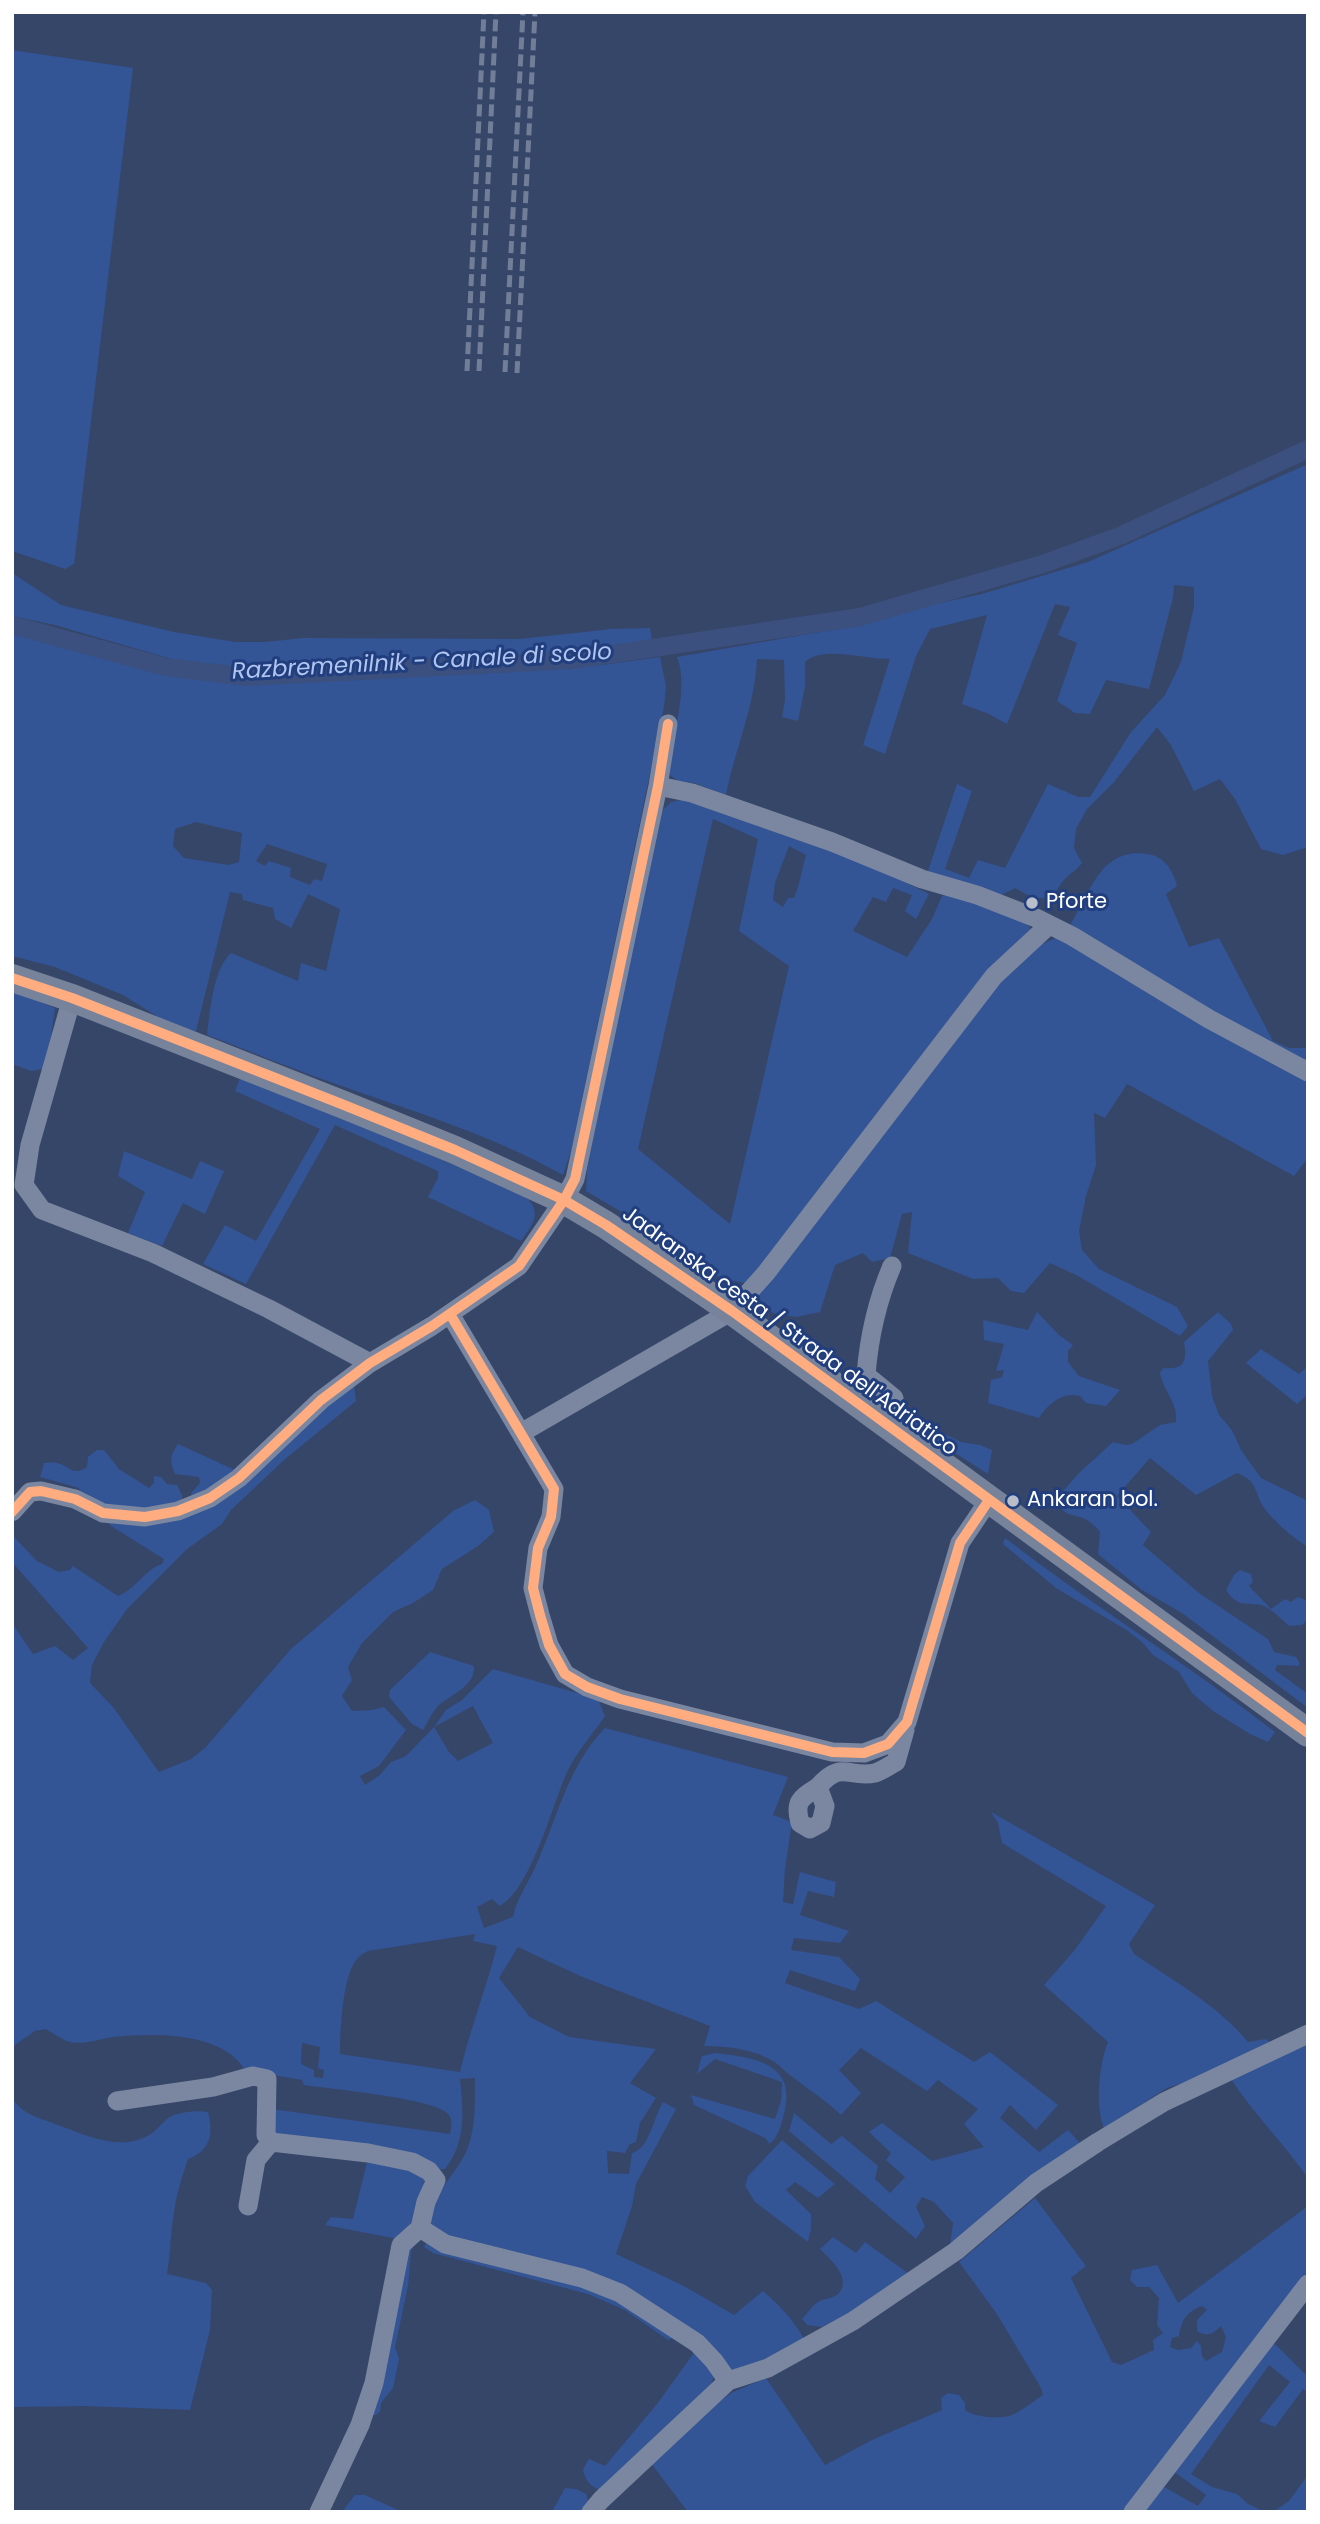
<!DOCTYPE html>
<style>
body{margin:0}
#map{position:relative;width:1320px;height:2524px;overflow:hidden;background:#364669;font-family:Poppins,sans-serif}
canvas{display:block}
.frame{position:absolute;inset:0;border:14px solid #fff;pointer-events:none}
</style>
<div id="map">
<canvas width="1320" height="2524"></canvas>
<div class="frame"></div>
</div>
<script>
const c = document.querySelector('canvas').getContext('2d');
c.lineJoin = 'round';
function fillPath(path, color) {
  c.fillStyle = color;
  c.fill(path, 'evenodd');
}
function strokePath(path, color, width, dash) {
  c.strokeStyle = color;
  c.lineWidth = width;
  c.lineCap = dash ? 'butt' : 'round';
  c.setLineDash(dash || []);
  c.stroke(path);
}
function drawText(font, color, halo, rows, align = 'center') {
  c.font = font + ' Poppins,sans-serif';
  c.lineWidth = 6;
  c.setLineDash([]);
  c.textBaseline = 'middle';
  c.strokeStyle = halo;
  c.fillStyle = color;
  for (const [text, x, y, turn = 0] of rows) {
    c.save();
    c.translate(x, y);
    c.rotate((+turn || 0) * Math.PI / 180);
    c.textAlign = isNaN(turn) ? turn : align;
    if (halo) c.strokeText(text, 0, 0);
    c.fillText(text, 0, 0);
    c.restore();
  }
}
const green = new Path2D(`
 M12 50 133 68 74 564 65 569 12 551Z
 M1308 464V847L1283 855 1261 849 1235 799 1220 779 1194 791 1171 745 1157 727 1114 782 1087 809 1076 829 1074 848 1082 863C1075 872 1070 873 1064 880 1058 887 1057 892 1048 899L1031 897 1015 888 999 896 928 871 957 784 972 791 945 869 969 878 978 860 1005 868 1048 784 1078 797H1090L1131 732 1165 695 1181 662 1194 607V587L1174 585 1173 598 1149 689 1106 680 1090 714 1075 713 1057 701 1077 643 1058 635 1070 607 1055 604 1007 724 989 714 962 704 987 615 930 629 916 656 885 754 863 745 890 659C866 660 824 645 805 662V687L798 721 782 717 785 700 784 660 757 659C755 706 735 749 726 795L694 783 678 781 670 775 667 768C673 738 689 686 677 657L837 629 884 615 982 594 1088 562Z
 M12 573 61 605 174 632 235 642H265L303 638 520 639 611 629 650 628 652 641 570 653 251 668 182 662 55 625 12 616Z
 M12 630 165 674 239 683 491 673 602 665 660 657 666 686 664 707 572 1147 563 1175C492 1135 412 1111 336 1084 292 1069 250 1051 207 1035 210 1011 213 969 231 953L298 981 301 963 326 971 340 909 308 894 291 928 275 919 273 908 243 900 242 894 230 892 196 1031H190L166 1022 123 995 55 967 12 956ZM196 822 242 833 239 862 229 865 184 858 173 846 175 829ZM267 844 327 864 322 881 314 879 310 885 290 877 291 868 269 861 265 866 256 861Z
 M690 798 863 861 929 894 916 919 905 911 912 895 893 888 886 902 873 897 853 931 907 957 932 919 942 896 951 893 1019 918 1030 927 1031 935 1039 945C1051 940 1062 937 1070 925 1090 894 1100 847 1147 854 1164 856 1173 870 1177 886L1166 894 1189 947 1219 938 1273 1041 1289 1048H1308V1158L1294 1176 1127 1084 1105 1118 1094 1113 1096 1165 1086 1196 1079 1231 1082 1250 1099 1269 1177 1307 1188 1326 1180 1336 1078 1276 1050 1263 1024 1293 1011 1291 998 1278 973 1279 908 1253 912 1212 902 1214 890 1258 872 1262 863 1253 835 1265 820 1312 796 1317 773 1313 745 1283 723 1279 698 1265 632 1218 586 1191 587 1171 609 1056 663 810 671 802ZM713 819 758 839 739 931 789 966 730 1224 638 1149ZM789 846 806 855C801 872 801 881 794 898H788L783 907 773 900 775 883Z
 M12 991 55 1008 51 1037 43 1069 31 1071 12 1064Z
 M240 1078 323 1109 524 1195C543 1212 534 1223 521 1241L428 1197 438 1178V1171L335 1125 246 1284 203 1264 225 1225 256 1241 320 1129 235 1091Z
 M124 1151 192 1179 200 1161 224 1171 205 1214 183 1203 162 1246 128 1233 145 1192 118 1176Z
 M1037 1312 1059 1335 1073 1345 1068 1351V1362L1079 1376 1120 1390 1106 1406 1086 1403 1080 1396C1063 1391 1047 1405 1039 1418L988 1403 991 1380 1002 1377 1004 1370 996 1371 1004 1344 984 1340 983 1320 1028 1330Z
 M1218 1312 1231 1324 1233 1330 1208 1361 1212 1396 1219 1415 1232 1430 1241 1450 1261 1478 1308 1501V1547C1294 1539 1267 1516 1260 1501 1254 1486 1254 1480 1237 1473L1196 1495 1150 1458 1117 1496 1151 1532 1143 1545 1199 1593 1268 1639 1274 1652 1296 1657 1299 1662V1666L1277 1665 1275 1670 1308 1694V1708L1182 1613 1142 1590 1098 1554 1100 1532C1097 1528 1092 1523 1087 1520 1072 1512 1064 1519 1056 1499L1080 1472 1113 1442 1126 1445 1132 1444 1160 1425 1176 1422C1178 1403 1164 1392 1160 1373L1163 1368C1185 1370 1187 1361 1184 1342Z
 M1261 1349 1299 1374 1308 1366V1394L1297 1404 1246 1363Z
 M353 1379 356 1401 283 1461 231 1510 222 1524 187 1549 127 1609 104 1642 92 1665 90 1683 113 1707 159 1772 191 1759 205 1748 291 1649 453 1511 475 1500 489 1510 494 1532 478 1546 442 1569 433 1590 413 1603 393 1612 362 1643 348 1667 352 1680 342 1696 352 1711 372 1710 384 1707 406 1730 379 1766 360 1776 365 1785 380 1775 391 1762 406 1756 434 1727 446 1710 462 1700 493 1669 598 1699 605 1716C593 1734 578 1750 568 1770 552 1805 532 1887 500 1906L492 1899 477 1907 484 1928 513 1917C517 1897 530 1881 537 1863 557 1818 569 1764 605 1728L788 1777 773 1815 792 1822 785 1869 783 1902 793 1904 800 1872 836 1882 834 1897 808 1891 800 1915 849 1931 840 1943 794 1938 791 1950 839 1957 860 1979 855 1991 790 1970 785 1983 859 2009 876 2001 974 2062 990 2052 1058 2105 1036 2130 1010 2105 1000 2118 1039 2152 1068 2130 1081 2144 950 2246 953 2223 934 2202 922 2197 916 2207 925 2226 916 2239 789 2131 794 2113 831 2144 842 2136 878 2166 875 2179 890 2193 905 2177 886 2160 891 2153 869 2132 882 2123 932 2161 984 2147 964 2124 978 2109 938 2080 927 2091 861 2048 839 2070 861 2093 841 2115C826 2100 810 2091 794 2078 786 2073 781 2066 773 2061 753 2049 727 2046 704 2046L710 2026 580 1976 518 1947 499 1978 530 2017 569 2037 656 2049 630 2083 656 2098 640 2123 636 2142 630 2144 625 2153 607 2151 608 2173 629 2174 632 2153C650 2148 653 2118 663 2102L676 2109 636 2184 632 2206 616 2254 682 2285 734 2315 763 2291C780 2306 793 2319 804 2339L794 2348 732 2372 634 2298 471 2246 431 2228C426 2198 456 2176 467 2150 476 2127 475 2102 475 2078L460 2079C463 2111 467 2141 445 2169L438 2170 272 2137V2109L450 2134C451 2127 453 2119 448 2114 434 2098 329 2089 304 2085L302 2080 245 2070C222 2031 152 2033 113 2037 100 2039 83 2045 70 2042 62 2040 53 2033 46 2029L35 2031 12 2047V1623L33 1654 55 1646 73 1660 88 1648 12 1562V1535L37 1561 59 1572 70 1570 73 1566 118 1596C136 1589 144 1570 162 1564L164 1559 111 1526 103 1517 180 1516ZM473 1706 493 1743 458 1761 449 1752 434 1727ZM475 1934 473 1941 497 1946C486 1989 470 2029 460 2072L340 2054C340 2033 342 1971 359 1957 361 1954 365 1953 368 1951ZM302 2043 320 2047 318 2068 324 2070 323 2078 314 2077V2070L301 2064Z
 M909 1416 961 1442 980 1445 992 1450 988 1474 905 1421Z
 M178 1444 235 1470 193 1501 191 1493 200 1483 199 1477 175 1474C169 1461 170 1456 178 1444Z
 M97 1450H104L119 1469 149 1488 154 1483V1476L161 1477 167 1484 177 1485 182 1495V1506L129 1513 85 1500 79 1488 40 1477 44 1463C48 1463 53 1462 57 1463 71 1466 72 1477 87 1467L88 1457Z
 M1005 1538C1093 1606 1188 1664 1275 1732L1268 1742 1250 1734 1213 1711 1192 1693 1179 1672 1153 1655 1143 1643 1128 1631 1056 1588 1003 1544Z
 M1240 1570 1251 1574 1253 1582 1249 1586 1271 1609 1285 1599 1291 1602 1298 1597 1308 1601 1306 1621 1302 1625 1289 1626C1282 1620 1270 1607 1261 1605 1244 1602 1238 1608 1226 1590L1234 1575Z
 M430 1652 474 1666C476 1686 450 1695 438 1706 432 1713 428 1721 423 1730L412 1724 389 1697 390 1690Z
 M991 1812 1155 1905 1129 1944 1134 1954C1171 1979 1220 2007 1248 2042L1266 2039 1271 2043 1185 2082 1167 2088 1104 2128C1095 2107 1099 2063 1108 2042L1044 1985 1074 1951 1106 1906 1002 1843 998 1823Z
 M1308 2044V2178C1284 2144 1254 2114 1231 2079Z
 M715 2053C750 2057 796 2062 785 2109 782 2122 780 2134 770 2144L765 2138 694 2105 691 2095 775 2119 781 2101 782 2082 715 2059 697 2074 702 2056Z
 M12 2098C23 2115 40 2118 58 2125 86 2135 121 2153 151 2134 156 2130 161 2124 167 2119 175 2112 197 2110 208 2112 214 2134 210 2151 188 2159 182 2177 176 2195 174 2213 170 2233 171 2253 167 2274L206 2283 212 2290 210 2330 190 2410 86 2406 12 2407Z
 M782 2140 835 2184 818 2198 795 2182 786 2190 811 2214V2229L808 2242 755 2202 745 2186 748 2176Z
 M368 2158 411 2167 424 2179C424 2203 415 2222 398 2239L325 2225 331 2217 353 2219Z
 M1035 2198 1086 2266 1071 2278 1112 2362 1121 2365 1154 2350 1153 2340 1163 2333 1157 2325 1159 2298 1149 2287H1137L1130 2280 1132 2270 1157 2265 1178 2303 1308 2206V2273L1128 2512H688L650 2462 693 2421 731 2393 766 2378 825 2465 874 2439 942 2410 941 2398 948 2393 959 2395 965 2403V2410C974 2417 997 2419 1009 2416 1020 2413 1033 2401 1043 2395L1041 2388 997 2314 959 2262ZM1202 2306 1207 2310 1197 2320V2331C1208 2337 1213 2334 1221 2326L1226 2337 1222 2352 1206 2361 1202 2356 1201 2346 1197 2341 1191 2348 1178 2350 1170 2347 1172 2338 1179 2336C1182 2320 1186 2312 1202 2306Z
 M833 2237 856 2253 865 2242 909 2274 846 2315 822 2327 807 2325 802 2319C807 2314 812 2305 818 2302 825 2298 833 2299 839 2293 852 2278 830 2259 820 2249Z
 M416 2242 411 2251 408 2286 395 2347 399 2359 393 2388 381 2403 380 2411 376 2415H369L403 2251Z
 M427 2242 591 2286 679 2336 668 2340 625 2310 588 2294 433 2253 424 2247Z
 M1275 2344 1308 2377V2393L1303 2389 1275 2427 1259 2421 1290 2382 1269 2365 1191 2474 1212 2487 1237 2494 1248 2504 1265 2512H1142L1162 2486 1198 2506 1206 2495 1173 2471 1264 2351Z
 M696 2350 715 2374 708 2391 602 2491C591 2487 585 2481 583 2469L589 2459 605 2466 657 2404Z
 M1308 2475V2512H1273L1289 2501Z
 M565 2488 576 2489 586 2494 588 2501 580 2512H552Z
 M355 2495H365L398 2510 348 2512 344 2509Z`);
const canal = new Path2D(`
 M12 625 166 667 247 677 573 660 860 617 1043 564 1122 535 1308 449`);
const street = new Path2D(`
 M658 786 692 793 832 842 922 879 977 895 1036 918 1072 936 1209 1019 1308 1072
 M72 998 30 1145 24 1185 42 1210 153 1253 269 1309 370 1363
 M450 1314 554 1489 551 1517 538 1548 533 1588 540 1615 549 1645 565 1674 587 1687 620 1699 832 1752 864 1753 888 1744 907 1722 960 1543 989 1500
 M879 1419 894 1398 866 1375C869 1337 877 1301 892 1266
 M521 1433 732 1311 766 1273 994 976 1049 925
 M12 1512 30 1492 41 1491 75 1499 103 1513 145 1517 178 1511 210 1498 239 1478 321 1400 370 1363 432 1326 519 1266 564 1200 575 1179 658 786 668 724
 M818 1787C801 1798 794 1801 800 1823L810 1829 821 1823 825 1806 818 1787C842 1759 849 1779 875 1773 882 1771 890 1765 896 1762L905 1730
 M117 2101 213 2087 253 2076 267 2079 266 2135 271 2142 368 2153 412 2162 429 2171 436 2180 426 2202 420 2228 445 2244 582 2278 620 2293 697 2343 714 2361 728 2381
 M248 2206 256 2160 271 2142
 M319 2512 360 2425 374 2383 401 2245 420 2228
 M591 2512 601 2500 728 2381 768 2368 853 2321 956 2251 1036 2183 1098 2142 1164 2102 1308 2034
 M1133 2512 1308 2284`);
const secondary = new Path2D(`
 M12 978 72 998 344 1105 455 1150 564 1200 606 1225 732 1311 1308 1733`);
const rail = new Path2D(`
 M467 371 484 12
 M479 371 496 12
 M505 372 523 12
 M517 373 535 12`);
const cycleway = new Path2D(`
 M12 978 72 998 344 1105 455 1150 564 1200 606 1225 732 1311 1308 1733
 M450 1314 554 1489 551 1517 538 1548 533 1588 540 1615 549 1645 565 1674 587 1687 620 1699 832 1752 864 1753 888 1744 907 1722 960 1543 989 1500
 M12 1512 30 1492 41 1491 75 1499 103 1513 145 1517 178 1511 210 1498 239 1478 321 1400 370 1363 432 1326 519 1266 564 1200 575 1179 658 786 668 724`);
const markers = [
 [1032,903,7,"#b9beca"],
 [1013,1501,7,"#b9beca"]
];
const poiNames = [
 ["Pforte",1046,903],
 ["Ankaran bol.",1027,1501]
];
const streetNames = [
 ["Jadranska cesta / Strada dell'Adriatico",789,1332,36]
];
const waterNames = [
 ["Razbremenilnik - Canale di scolo",422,663,-3]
];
fillPath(green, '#335495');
strokePath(canal, '#3b507e', 18);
strokePath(street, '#7b87a0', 19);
strokePath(secondary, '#77829b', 28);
strokePath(rail, '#727e98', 5, [12, 5]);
strokePath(cycleway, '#ffac80', 10);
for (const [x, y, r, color] of markers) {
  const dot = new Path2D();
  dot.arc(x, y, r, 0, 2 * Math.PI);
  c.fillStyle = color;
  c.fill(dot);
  strokePath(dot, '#213e7e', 2.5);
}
drawText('21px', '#fff', '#213e7e', poiNames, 'left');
drawText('21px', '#fff', '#213e7e', streetNames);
drawText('italic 23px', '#b0c5ef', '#213e7e', waterNames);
</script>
